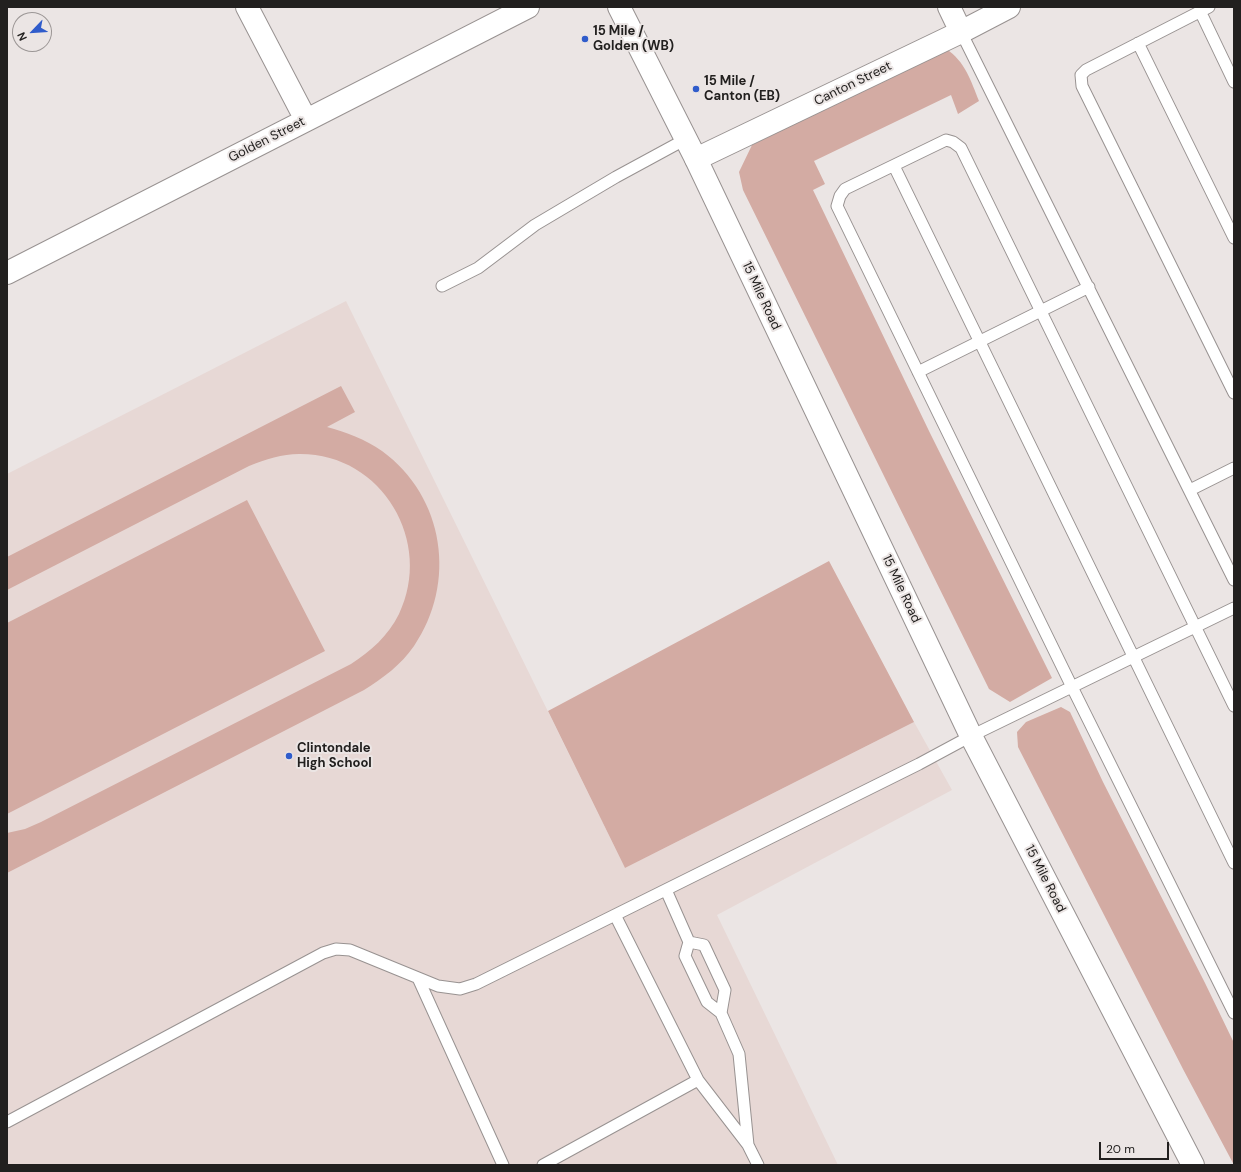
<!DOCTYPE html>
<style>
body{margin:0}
#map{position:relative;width:1241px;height:1172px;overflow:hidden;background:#ebe5e4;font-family:"DM Sans",sans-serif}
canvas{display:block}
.frame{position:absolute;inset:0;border:8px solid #22201f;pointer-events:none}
.north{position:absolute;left:12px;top:12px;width:40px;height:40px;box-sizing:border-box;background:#ebe5e4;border:1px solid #9b9695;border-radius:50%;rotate:245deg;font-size:11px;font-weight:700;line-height:16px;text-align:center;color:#22201f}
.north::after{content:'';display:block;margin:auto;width:14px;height:18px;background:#305ccb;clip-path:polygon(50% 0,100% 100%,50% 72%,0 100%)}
.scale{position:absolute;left:1099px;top:1142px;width:70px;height:18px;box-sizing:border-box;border:2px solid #22201f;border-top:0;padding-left:5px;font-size:12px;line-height:14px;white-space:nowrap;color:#22201f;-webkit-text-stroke:3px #ebe5e4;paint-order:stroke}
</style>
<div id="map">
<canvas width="1241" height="1172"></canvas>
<div class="frame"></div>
<div class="north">N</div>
<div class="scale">20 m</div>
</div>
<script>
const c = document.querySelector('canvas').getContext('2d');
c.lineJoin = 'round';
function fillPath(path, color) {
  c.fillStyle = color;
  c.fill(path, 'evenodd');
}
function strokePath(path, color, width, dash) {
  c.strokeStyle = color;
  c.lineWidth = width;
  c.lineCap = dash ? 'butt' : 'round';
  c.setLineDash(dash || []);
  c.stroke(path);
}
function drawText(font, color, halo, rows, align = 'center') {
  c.font = font + ' "DM Sans",sans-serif';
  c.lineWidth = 4;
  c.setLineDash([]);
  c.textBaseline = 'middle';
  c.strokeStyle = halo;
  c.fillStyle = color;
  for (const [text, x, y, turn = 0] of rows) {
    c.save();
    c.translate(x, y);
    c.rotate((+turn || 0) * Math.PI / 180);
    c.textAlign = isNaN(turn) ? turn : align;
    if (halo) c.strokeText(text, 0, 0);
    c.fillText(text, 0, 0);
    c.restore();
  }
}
const built = new Path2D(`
 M346 301 625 868 914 722 952 790 717 915 838 1165H7V474Z`);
const green = new Path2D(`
 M946 49C965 61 971 81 979 101L958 114 951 95 814 161 825 184 813 190 929 431 1052 678 1010 702 989 689 743 190 739 172 752 145Z
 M341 386 355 412 327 427C346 432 365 439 382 451 445 497 457 583 414 646 401 665 383 678 364 690L7 873V833L25 829 41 822 351 664C371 651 388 636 399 614 434 542 382 453 299 454 282 454 266 459 249 466L7 590V557Z
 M247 500 325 651 7 814V623Z
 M829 561 914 722 625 868 548 711Z
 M1061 707 1070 712 1103 782 1205 983 1234 1043V1165L1184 1071 1018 747 1017 732 1026 722Z`);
const lane = new Path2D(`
 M1209 7 1086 70 1081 75 1082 86 1234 393
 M1200 11 1234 82
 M961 32 1234 580
 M1138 43 1234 238
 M894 166 1234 863
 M442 286 478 268 535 225 616 177 686 139
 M918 372 1089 287
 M1190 490 1234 468
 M1234 706 961 148 953 142 946 140 845 189 840 196 837 206 1072 687 1234 1013
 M666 890 689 942 685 956 707 1002 721 1013 739 1054 748 1145
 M689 942 704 945 725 990 721 1013
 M418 978 503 1165
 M698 1080 748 1145 758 1165
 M7 1122 323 953 336 949 350 950 438 986 460 989 476 984 919 764 971 736 1234 608
 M543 1165 698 1080 615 915`);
const street = new Path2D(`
 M247 7 306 120
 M949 7 961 32
 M696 159 961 32 1009 7
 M7 273 528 7`);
const secondary = new Path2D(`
 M619 7 696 159 971 736 1193 1165`);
const markers = [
 [585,39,4,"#305ccb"],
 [696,89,4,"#305ccb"],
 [289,756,4,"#305ccb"]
];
const poiNames = [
 ["15 Mile /",593,32],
 ["Golden (WB)",593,47],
 ["15 Mile /",704,82],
 ["Canton (EB)",704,97],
 ["Clintondale",297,749],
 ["High School",297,764]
];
const streetNames = [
 ["Canton Street",853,84,-26],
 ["Golden Street",267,140,-27],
 ["15 Mile Road",761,296,65],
 ["15 Mile Road",901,589,65],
 ["15 Mile Road",1045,879,63]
];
fillPath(built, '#e7d8d5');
fillPath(green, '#d3aba3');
strokePath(lane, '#989291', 13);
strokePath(street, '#989291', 24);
strokePath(secondary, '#989291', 24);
strokePath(lane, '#fff', 11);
strokePath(street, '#fff', 22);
strokePath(secondary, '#fff', 22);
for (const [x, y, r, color] of markers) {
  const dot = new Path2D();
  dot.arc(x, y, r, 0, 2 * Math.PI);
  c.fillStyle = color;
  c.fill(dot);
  strokePath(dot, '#ebe5e4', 1.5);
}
drawText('bold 13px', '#22201f', '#ebe5e4', poiNames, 'left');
drawText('13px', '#22201f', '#ebe5e4', streetNames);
</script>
